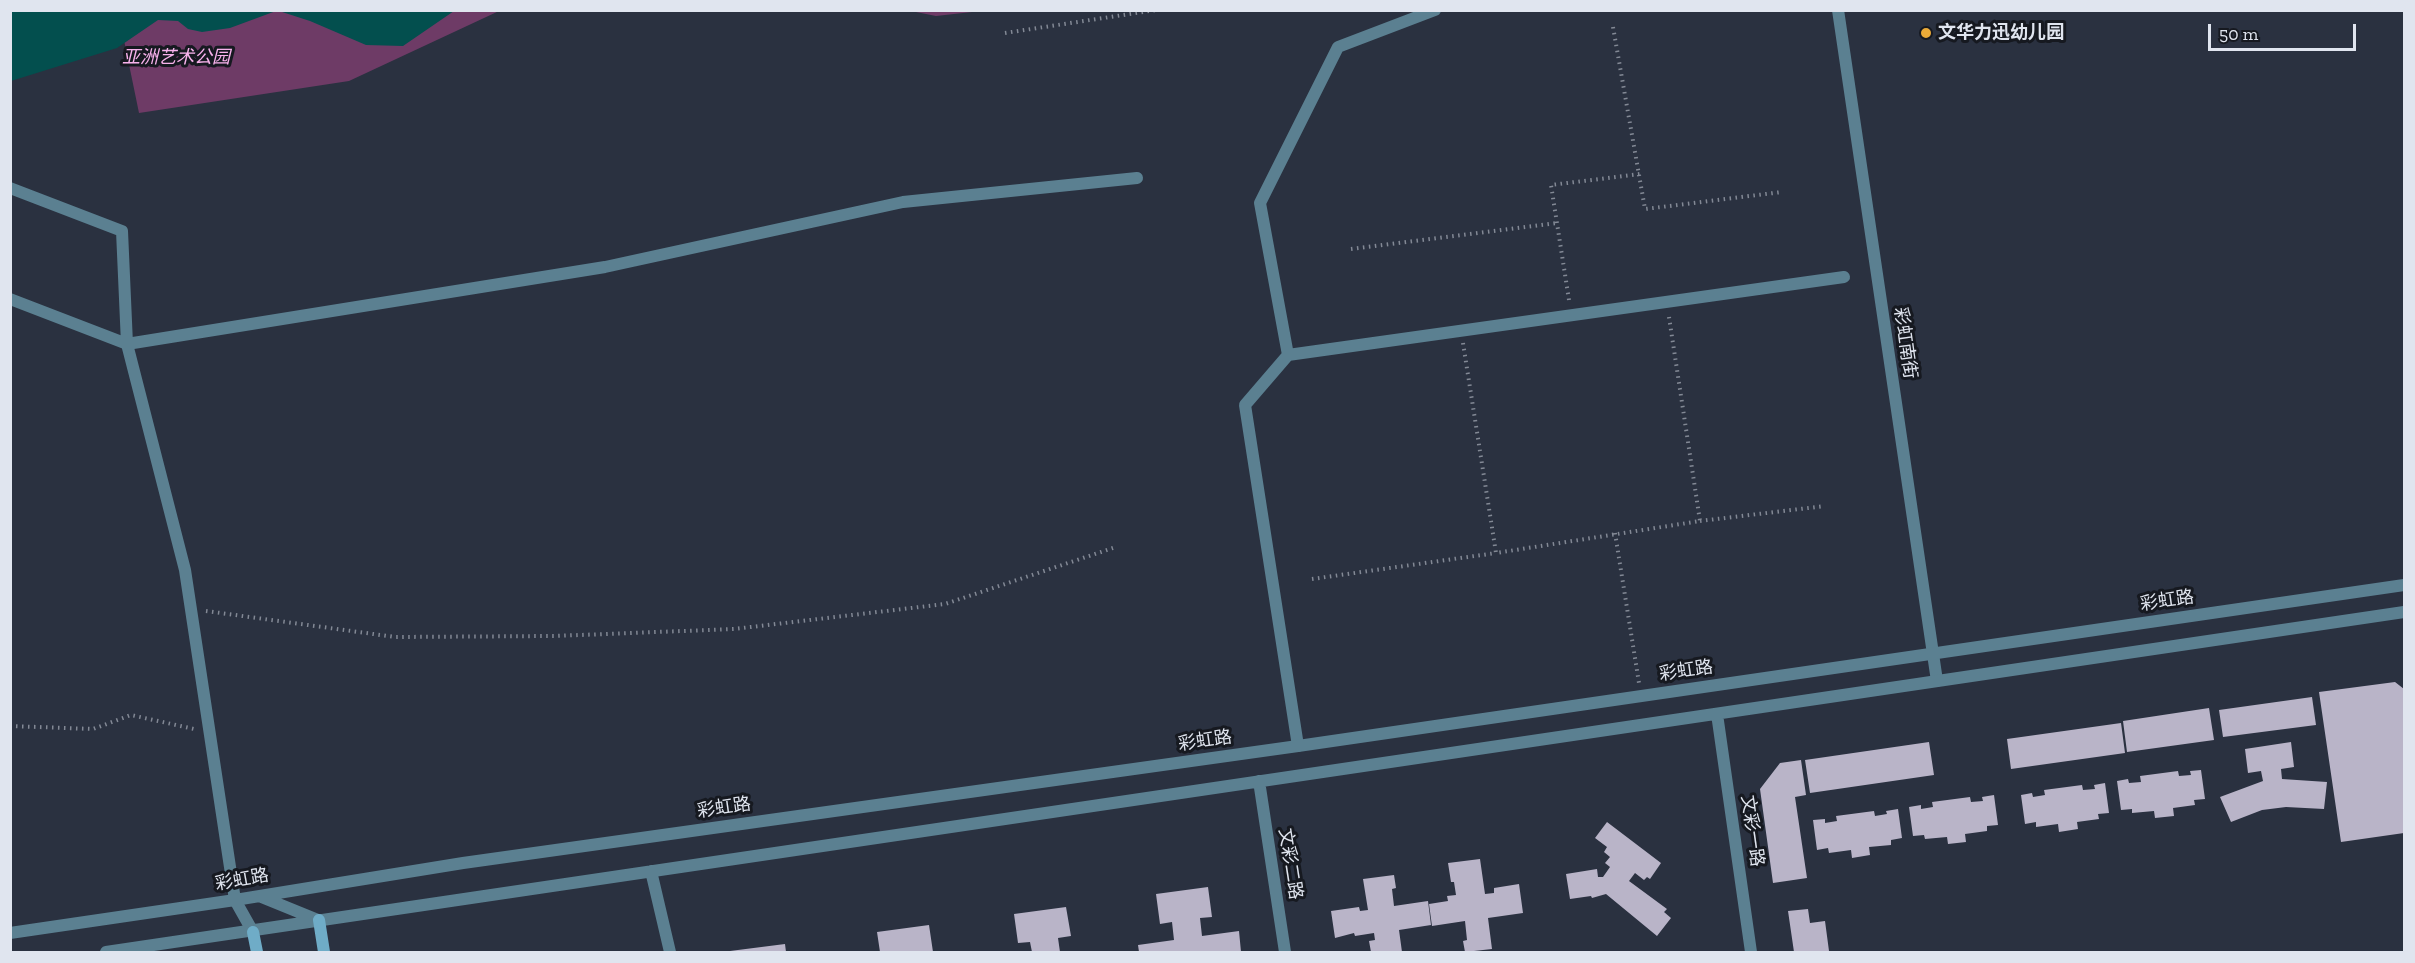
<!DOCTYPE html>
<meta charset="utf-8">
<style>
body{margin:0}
#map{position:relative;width:2415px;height:963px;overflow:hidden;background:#2a3140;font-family:"Zilla Slab",serif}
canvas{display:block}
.frame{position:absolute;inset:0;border:12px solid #e0e5ef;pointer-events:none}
.scale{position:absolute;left:2208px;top:24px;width:148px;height:27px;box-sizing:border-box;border:3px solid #e0e5ef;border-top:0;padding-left:8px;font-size:18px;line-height:21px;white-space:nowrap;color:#e0e5ef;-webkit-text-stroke:4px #161920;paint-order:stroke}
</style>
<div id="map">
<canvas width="2415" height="963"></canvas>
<div class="frame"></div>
<div class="scale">50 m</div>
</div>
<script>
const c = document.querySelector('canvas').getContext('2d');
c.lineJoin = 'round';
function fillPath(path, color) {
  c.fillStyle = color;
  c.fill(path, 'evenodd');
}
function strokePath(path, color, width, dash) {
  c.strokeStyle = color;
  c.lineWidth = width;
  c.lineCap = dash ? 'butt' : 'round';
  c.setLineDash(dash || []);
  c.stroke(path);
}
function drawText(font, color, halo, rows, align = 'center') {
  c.font = font + ' "Zilla Slab","Noto Sans SC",serif';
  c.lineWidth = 6;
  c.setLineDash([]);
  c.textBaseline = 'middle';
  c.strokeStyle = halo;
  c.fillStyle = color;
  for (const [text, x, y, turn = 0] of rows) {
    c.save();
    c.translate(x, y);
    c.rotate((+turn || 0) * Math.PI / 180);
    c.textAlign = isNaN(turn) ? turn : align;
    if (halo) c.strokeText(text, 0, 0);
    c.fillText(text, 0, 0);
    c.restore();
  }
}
const green = new Path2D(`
 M118 11H499L349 81 139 113Z
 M911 11H981L936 16Z`);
const water = new Path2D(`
 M11 10H276V11L230 28 202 32 188 29 178 21 158 20 117 48 11 81Z
 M279 11H454L403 46 366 45 310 21Z`);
const building = new Path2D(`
 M2395 682 2404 689V833L2341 842 2319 692Z
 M2312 697 2316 725 2223 737 2219 710Z
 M2209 708 2214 740 2127 752 2123 721Z
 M2121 723 2125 753 2011 769 2007 739Z
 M1929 742 1934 775 1810 793 1805 760Z
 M2291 742 2294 767 2281 769 2282 779 2327 782 2324 809 2286 807 2262 810 2231 822 2220 797 2263 781 2261 771 2248 773 2245 749Z
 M1801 760 1806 795 1795 797 1807 878 1773 883 1760 789 1780 763Z
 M2201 770 2205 799 2194 800 2195 805 2173 808 2174 816 2155 818 2154 811 2132 813V809L2121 810 2117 781 2128 779 2129 783 2141 782 2140 776 2178 771 2179 776 2191 775 2190 771Z
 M2105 783 2109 813 2098 814 2099 819 2077 822 2078 829 2059 832 2058 824 2036 827V822L2025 824 2021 795 2032 793 2033 797 2045 795 2044 790 2082 785 2083 790 2095 789 2094 785Z
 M1994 795 1998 825 1987 826V831L1965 834 1966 842 1948 844 1947 837 1925 839 1924 835 1913 836 1909 807 1921 805V809L1933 807 1932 802 1970 797 1971 802 1983 801 1982 797Z
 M1898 809 1902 838 1891 840V845L1869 847 1870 855 1852 858 1851 850 1829 853 1828 848 1817 850 1813 820 1825 819V823L1837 821 1836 816 1874 811 1875 816 1887 814 1886 811Z
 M1607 822 1661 863 1650 879 1647 877 1644 880 1635 873 1629 881 1667 909 1664 912 1671 918 1657 936 1606 894 1592 898 1591 896 1570 899 1566 874 1597 869 1598 877H1603L1610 867 1605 863 1610 857 1604 852 1607 847 1595 838Z
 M1480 859 1485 894 1494 893V888L1519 884 1523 913 1488 918 1492 949 1465 952 1463 941 1467 940 1465 921 1432 926 1429 904 1448 901 1447 896 1456 895 1454 882H1451L1448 863Z
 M1394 875 1396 888 1392 889 1394 906 1428 901 1431 925 1399 930 1402 952H1371L1369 941 1375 940 1374 933 1355 936 1354 933 1335 938 1331 911 1359 907 1360 911 1368 910 1363 879Z
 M1208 887 1212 917 1200 918 1202 936 1239 931 1241 952H1139L1138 945 1174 940 1172 922 1160 924 1156 894Z
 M1066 907 1071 936 1058 938 1060 952H1032L1030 942 1018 943 1014 914Z
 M1808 909 1810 923 1825 921 1829 951 1794 952 1788 911Z
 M929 925 933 952H880L877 932Z
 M785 944 786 952H730V951Z`);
const path = new Path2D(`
 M1613 27 1645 209 1782 192
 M1005 33 1156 10
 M1351 249 1557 223
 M1569 300 1551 185 1640 174
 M1463 343 1496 553 1700 521 1669 317
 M1700 521 1825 506
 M1615 533 1639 683
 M1312 579 1496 553
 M206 611 395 637 554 636 734 629 945 604 1113 548
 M10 726 93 729 131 715 194 729`);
const minor = new Path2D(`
 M1838 10 1937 681
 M10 188 122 231 127 344 185 570 235 900
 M10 299 127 344 605 267 903 202 1137 178
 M1288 355 1844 277
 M1298 746 1245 405 1288 355 1260 203 1338 47 1435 10`);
const tertiary = new Path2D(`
 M1717 714 1751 952
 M1259 781 1285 952
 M651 871 670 952
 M259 896 318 920
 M235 900 253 932
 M10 933 235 900 463 863 1298 746 2404 585
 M106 952 2404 612`);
const secondary = new Path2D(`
 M319 920 324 952
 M253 932 257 952`);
const markers = [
 [1926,33,6,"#eaaa38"]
];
const poiNames = [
 ["文华力迅幼儿园",1938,33]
];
const parkNames = [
 ["亚洲艺术公园",176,58]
];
const streetNames = [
 ["彩虹南街",1905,343,82],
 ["彩虹路",2167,601,-8],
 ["彩虹路",1686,671,-8],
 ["彩虹路",1205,741,-8],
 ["彩虹路",724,808,-8],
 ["文彩一路",1752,831,82],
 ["文彩二路",1290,864,81],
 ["彩虹路",242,880,-10]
];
fillPath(green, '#6e3b66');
fillPath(water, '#034f4e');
fillPath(building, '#b9b4c8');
strokePath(path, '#838995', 4, [1.5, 4.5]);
strokePath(minor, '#5b8091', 12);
strokePath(tertiary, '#5b8091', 12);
strokePath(secondary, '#6facc7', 12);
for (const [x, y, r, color] of markers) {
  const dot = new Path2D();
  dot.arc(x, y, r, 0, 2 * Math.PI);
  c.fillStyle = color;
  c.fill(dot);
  strokePath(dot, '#161920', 2);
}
drawText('bold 18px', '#e0e5ef', '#161920', poiNames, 'left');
drawText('italic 18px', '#f8b2ec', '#161920', parkNames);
drawText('18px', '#e0e5ef', '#161920', streetNames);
</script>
